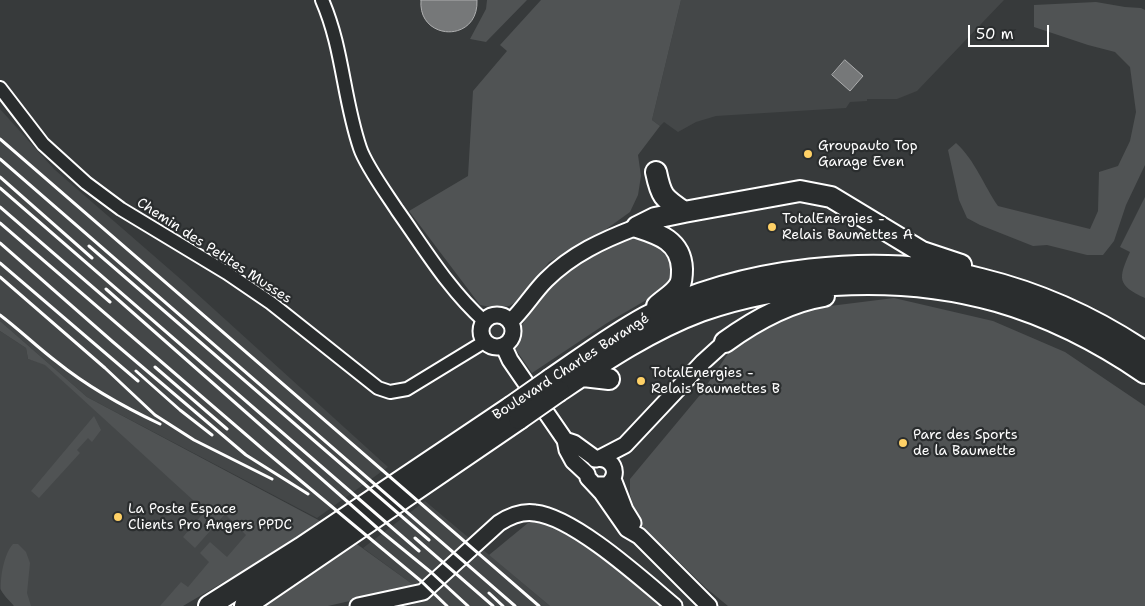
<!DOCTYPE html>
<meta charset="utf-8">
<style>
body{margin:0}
#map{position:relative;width:1145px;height:606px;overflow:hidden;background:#373a3b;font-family:"Shantell Sans",sans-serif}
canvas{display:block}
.scale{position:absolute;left:968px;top:25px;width:81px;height:22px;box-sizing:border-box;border:2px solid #fff;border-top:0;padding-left:6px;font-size:15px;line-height:18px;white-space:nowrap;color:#fff;-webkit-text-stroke:4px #2a2d2e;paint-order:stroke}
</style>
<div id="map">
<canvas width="1145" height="606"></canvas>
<div class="scale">50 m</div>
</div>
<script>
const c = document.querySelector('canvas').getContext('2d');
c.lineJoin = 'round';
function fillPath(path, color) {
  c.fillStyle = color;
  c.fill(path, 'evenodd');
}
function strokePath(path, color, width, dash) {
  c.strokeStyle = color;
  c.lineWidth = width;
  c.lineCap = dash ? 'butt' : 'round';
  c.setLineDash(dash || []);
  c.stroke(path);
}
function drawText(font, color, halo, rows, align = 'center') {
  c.font = font + ' "Shantell Sans",sans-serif';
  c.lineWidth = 4.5;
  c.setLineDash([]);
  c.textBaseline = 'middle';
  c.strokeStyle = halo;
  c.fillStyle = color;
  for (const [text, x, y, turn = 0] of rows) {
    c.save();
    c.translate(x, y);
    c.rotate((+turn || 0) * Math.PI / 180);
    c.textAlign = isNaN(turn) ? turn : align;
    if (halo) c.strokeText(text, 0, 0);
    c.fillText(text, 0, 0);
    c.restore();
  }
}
const built = new Path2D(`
 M681 0H1004L917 91 897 99H867V101L850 102 846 108 716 116 696 122 678 132 664 122 660 126 652 120Z
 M0 109 54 169 184 282 388 467 317 518 87 397 0 321Z
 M0 331 26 348 28 359 45 364 140 443 287 527 174 606H14L0 589Z
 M425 501 550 606H412L415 586 363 548Z`);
const green = new Path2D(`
 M487 0H527L486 42 470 39 486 9Z
 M541 0H681L652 120 660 126 638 155 641 176 638 195 630 212 605 230 549 262 521 299 509 306 495 308 480 305 409 211 468 176 473 91 507 51 500 45Z
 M1096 2 1125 7 1141 8 1145 10V165L1126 205 1114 241 1103 255H1087L1047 245 1033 246 980 225 967 218 959 200 948 150 956 143C975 160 984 186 998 206L1090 229 1098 211 1099 172 1118 166 1130 141 1136 112 1130 67 1115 52 1088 45 1034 27V5Z
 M1145 197V298C1117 285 1118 279 1130 252L1120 247Z
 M623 238 651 241 670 252 676 270 665 289 607 323 532 373 516 350 517 335 522 325 542 294 560 273 585 255Z
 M894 298 993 321 1065 352 1145 406V606H728L706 588 640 524 630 495V479L700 395 729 352 798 310Z
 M0 321 87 397 324 523 183 606H160L181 582 188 587 209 562 200 553 210 542 227 557 246 535 225 514 195 548 183 537 205 511 45 365 28 359 26 348 0 331Z
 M94 416 101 430 92 442 88 438 77 450 80 453 39 498 31 491Z
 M534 518 586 544 664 606H550L489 555Z
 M354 542 415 586 328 606H258L340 554Z
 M13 544H18L26 552 30 563 27 593 31 606H14C10 601 4 596 1 590 0 577 4 554 13 544Z`);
const water = new Path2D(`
 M421 0H477C479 44 417 41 421 0Z
 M845 60 863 76 850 91 832 75Z`);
const minor = new Path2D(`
 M322 0C343 48 343 98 360 148 366 166 386 193 397 210 424 248 449 290 484 321
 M0 88 43 144 86 183 121 209 227 273 271 303 378 388 390 392 407 389 484 342`);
const tertiary = new Path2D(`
 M481 331a16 16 0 1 1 32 0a16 16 0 1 1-32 0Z
 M510 322C524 309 533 293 546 280 572 254 603 240 637 227
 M504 347 510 360 565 440 567 450 573 461 587 474 588 478 602 493 627 529 639 536 709 606
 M565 440 574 443 596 459
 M600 458 625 445 703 362 725 342
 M595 459C612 455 622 474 607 485H595
 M613 479 625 510 633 523
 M358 606 423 592 499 523C510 516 522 511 535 513 574 517 643 580 674 606`);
const trunk = new Path2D(`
 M656 172C661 196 663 198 684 212
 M637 227 655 218 684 212 800 191 831 197 922 252 961 265
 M637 227C659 234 681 241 682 269 682 273 682 280 680 284 676 293 664 299 657 306
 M725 342C754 321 787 302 824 296
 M583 376 609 379
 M551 379C582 358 613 335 646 317 739 268 879 252 981 279 1038 293 1096 319 1145 352
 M559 391C604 361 650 330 701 311 743 296 789 288 834 285 952 278 1047 306 1145 373
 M209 606 301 548 511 407
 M245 606 519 419`);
const rail = new Path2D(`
 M0 139 539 606
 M0 159 515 606
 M0 177 92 258
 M0 188 419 551
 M0 207 110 302
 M0 223 265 451 421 581 447 606
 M0 243 113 342 246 455 308 494
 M89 246 429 540
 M0 263 138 381
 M0 277 105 368 155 415 194 440 272 479
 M106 289 383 533 432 573 468 606
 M0 315C20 330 37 347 57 362 88 387 124 407 160 424
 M155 367 227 429
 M136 371 180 410 212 435
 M415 538 493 606
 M489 593 503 606`);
const trunkBridge = new Path2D(`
 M511 407 551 379
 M519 419 559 391`);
const markers = [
 [808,154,5,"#ffd166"],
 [772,227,5,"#ffd166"],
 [641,381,5,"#ffd166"],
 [903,443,5,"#ffd166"],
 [118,517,5,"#ffd166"]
];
const poiNames = [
 ["Groupauto Top",818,146],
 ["Garage Even",818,162],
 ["TotalEnergies -",782,219],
 ["Relais Baumettes A",782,235],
 ["TotalEnergies -",651,373],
 ["Relais Baumettes B",651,389],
 ["Parc des Sports",913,435],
 ["de la Baumette",913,451],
 ["La Poste Espace",128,509],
 ["Clients Pro Angers PPDC",128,525]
];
const streetNames = [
 ["Chemin des Petites Musses",214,251,33],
 ["Boulevard Charles Barangé",571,367,-33]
];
fillPath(built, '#444748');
fillPath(green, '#505354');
fillPath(water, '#767879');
strokePath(water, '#adaeaf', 1);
strokePath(minor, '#fff', 16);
strokePath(tertiary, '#fff', 19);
strokePath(trunk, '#fff', 24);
strokePath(minor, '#2a2d2e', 12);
strokePath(tertiary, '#2a2d2e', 15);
strokePath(trunk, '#2a2d2e', 20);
strokePath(rail, '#fff', 3);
strokePath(trunkBridge, '#fff', 24, []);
strokePath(trunkBridge, '#2a2d2e', 20);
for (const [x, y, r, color] of markers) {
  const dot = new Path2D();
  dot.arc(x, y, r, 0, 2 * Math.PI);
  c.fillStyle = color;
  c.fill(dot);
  strokePath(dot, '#2a2d2e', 2);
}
drawText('14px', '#fff', '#2a2d2e', poiNames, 'left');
drawText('14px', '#fff', '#2a2d2e', streetNames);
</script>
